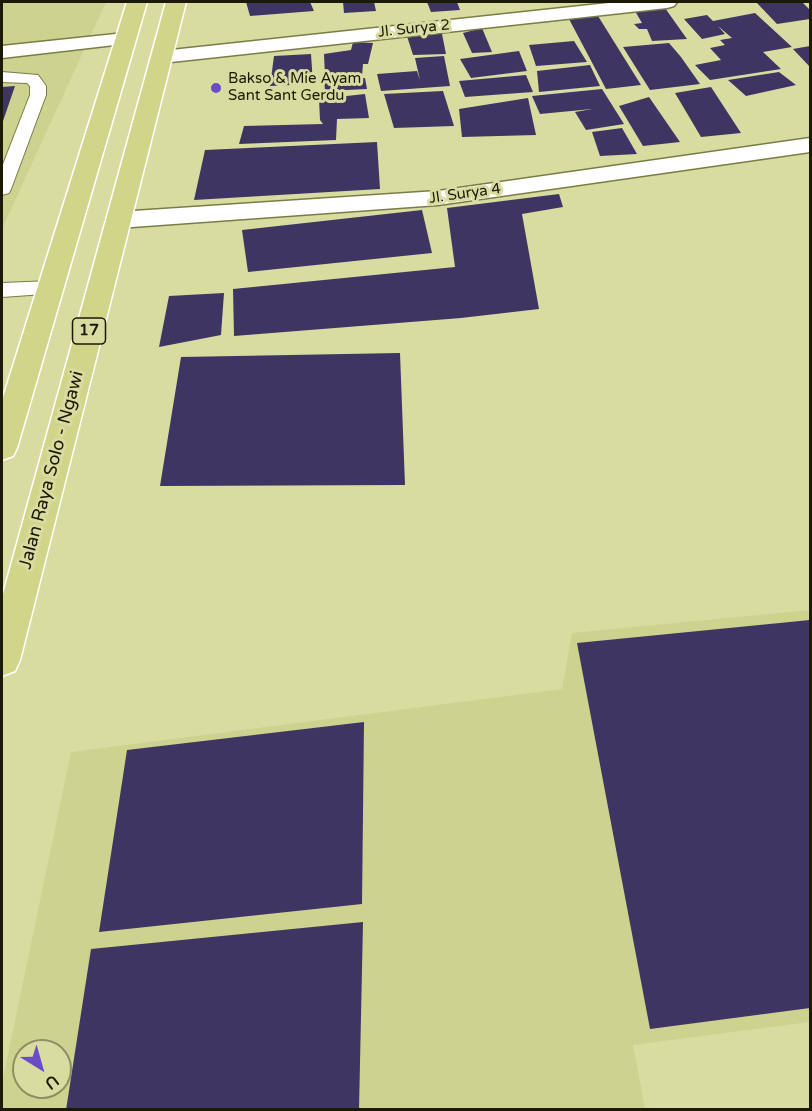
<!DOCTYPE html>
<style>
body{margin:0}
#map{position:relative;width:812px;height:1111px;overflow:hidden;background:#d9dca0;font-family:"Varela Round",sans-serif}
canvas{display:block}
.frame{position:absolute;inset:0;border:3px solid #1b1b05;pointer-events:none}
.north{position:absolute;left:12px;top:1039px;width:60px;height:60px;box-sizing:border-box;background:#d9dca0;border:2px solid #8d8f62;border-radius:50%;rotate:143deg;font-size:16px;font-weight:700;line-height:24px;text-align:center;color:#1b1b05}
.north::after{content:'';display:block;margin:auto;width:21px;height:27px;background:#6b4cc5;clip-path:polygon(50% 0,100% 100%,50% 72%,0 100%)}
</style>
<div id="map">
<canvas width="812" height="1111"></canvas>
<div class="frame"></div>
<div class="north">U</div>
</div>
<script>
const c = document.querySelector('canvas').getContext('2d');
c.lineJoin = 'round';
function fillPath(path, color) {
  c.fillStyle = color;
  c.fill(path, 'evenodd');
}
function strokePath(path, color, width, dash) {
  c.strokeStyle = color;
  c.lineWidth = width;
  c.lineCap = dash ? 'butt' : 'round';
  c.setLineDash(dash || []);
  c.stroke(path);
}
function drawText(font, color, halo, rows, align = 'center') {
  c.font = font + ' "Varela Round",sans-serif';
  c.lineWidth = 6;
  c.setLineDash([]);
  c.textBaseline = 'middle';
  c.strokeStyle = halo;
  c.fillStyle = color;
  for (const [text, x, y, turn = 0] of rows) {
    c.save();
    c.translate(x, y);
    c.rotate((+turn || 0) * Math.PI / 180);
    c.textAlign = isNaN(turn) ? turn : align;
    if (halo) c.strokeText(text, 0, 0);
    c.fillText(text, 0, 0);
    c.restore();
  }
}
const built = new Path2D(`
 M2 2H106L2 229Z
 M810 610V1022L633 1045 645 1109 2 1110V1083L71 752 562 689 572 633ZM24 1051H60V1087H24Z`);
const building = new Path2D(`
 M246 2H310L314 11 250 16Z
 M343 2H374L376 11 344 13Z
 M427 2H457L460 10 431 12Z
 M756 2H802L810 10V19L777 24Z
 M665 8 687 39 652 41 647 29H639L634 24 642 23 635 11Z
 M755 13 792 47 763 52 781 69 710 80 695 65 721 60 710 48 725 45 720 40 732 38 718 26 725 34 702 39 684 19 707 15 713 21Z
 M598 16 641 85 606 89 569 19Z
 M482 28 492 52 472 53 463 33Z
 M441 29 446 54 413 55 406 33Z
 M574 41 587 62 536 66 529 45Z
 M353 42 373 43 368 64H363L362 76 325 77 324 54 351 50Z
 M669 43 681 57 700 84 650 90 623 47Z
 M810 46V67L793 49Z
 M519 51 527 71 471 78 460 59Z
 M311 54 313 84 270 86 274 56Z
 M444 56 450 86 381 91 377 74 417 71 420 80 415 58Z
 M590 65 600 86 539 92 537 71Z
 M779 72 796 85 746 96 728 80Z
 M526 75 533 92 465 97 459 81Z
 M365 78 367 89 325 91 324 79Z
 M15 86 2 124V87Z
 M711 87 741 133 701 137 675 93Z
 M602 89 624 124 586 130 575 112 592 109 540 114 532 96Z
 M443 91 454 126 394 128 384 94Z
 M365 94 369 118 337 119 336 140 239 144 244 126 323 124 320 120 319 99Z
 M649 97 680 142 643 146 619 106Z
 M528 98 536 135 462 137 459 109Z
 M622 128 637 154 600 156 592 132Z
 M377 142 380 189 194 200 205 150Z
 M559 194 563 207 522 214 539 309 461 318 234 336 233 289 455 267 447 208Z
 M422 210 432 253 248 272 242 230Z
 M224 293 221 335 159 347 169 296Z
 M400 353 405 485 160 486 181 357Z
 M810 620V1008L650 1029 577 643Z
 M364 722 362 904 99 932 127 750Z
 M363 922 359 1110H66L91 949Z`);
const lane = new Path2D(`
 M2 72 38 75 46 86V95L11 189 9 193 2 195V167L30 95V86L27 83 2 82Z
 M51 281 58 283 61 288 58 293 2 297V283Z`);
const street = new Path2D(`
 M618 2H677L674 6 667 8 162 63 155 61 152 57 155 53 162 51Z
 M125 33 132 35 135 39 132 43 2 58V46Z
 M810 138V152L438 205 118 228 109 225 106 220 109 215 118 212 438 191Z`);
const highway = new Path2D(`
 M127 2H147L17 448 13 456 2 460V401Z
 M166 2H186L20 660 15 671 2 676V598Z`);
const markers = [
 [216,88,6,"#6b4cc5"]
];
const farStreetnames = [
 ["Jl. Surya 2",414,29,-6],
 ["Jl. Surya 4",465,194,-8]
];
const farPoinames = [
 ["Bakso & Mie Ayam",228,79],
 ["Sant Sant Gerdu",228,96]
];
const shields = [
 [89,331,33]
];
const shieldNames = [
 ["17",89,331]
];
const streetNames = [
 ["Jalan Raya Solo - Ngawi",52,470,-75]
];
fillPath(built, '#ced28f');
fillPath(building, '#3e3563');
strokePath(lane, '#7a7d45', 2);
strokePath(street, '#7a7d45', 3);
strokePath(highway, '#fff', 3);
fillPath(lane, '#fff');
fillPath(street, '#fff');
fillPath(highway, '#d1d58a');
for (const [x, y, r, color] of markers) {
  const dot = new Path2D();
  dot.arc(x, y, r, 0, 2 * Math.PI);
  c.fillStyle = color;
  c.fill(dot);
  strokePath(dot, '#d9dca0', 2);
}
drawText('15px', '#1b1b05', '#d9dca0', farStreetnames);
drawText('15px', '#1b1b05', '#d9dca0', farPoinames, 'left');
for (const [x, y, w] of shields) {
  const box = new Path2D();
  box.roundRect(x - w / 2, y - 13, w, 26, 4.5);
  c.fillStyle = '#d9dca0';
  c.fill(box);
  strokePath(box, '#1b1b05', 1.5);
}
drawText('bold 16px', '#1b1b05', null, shieldNames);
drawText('18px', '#1b1b05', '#d9dca0', streetNames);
</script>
